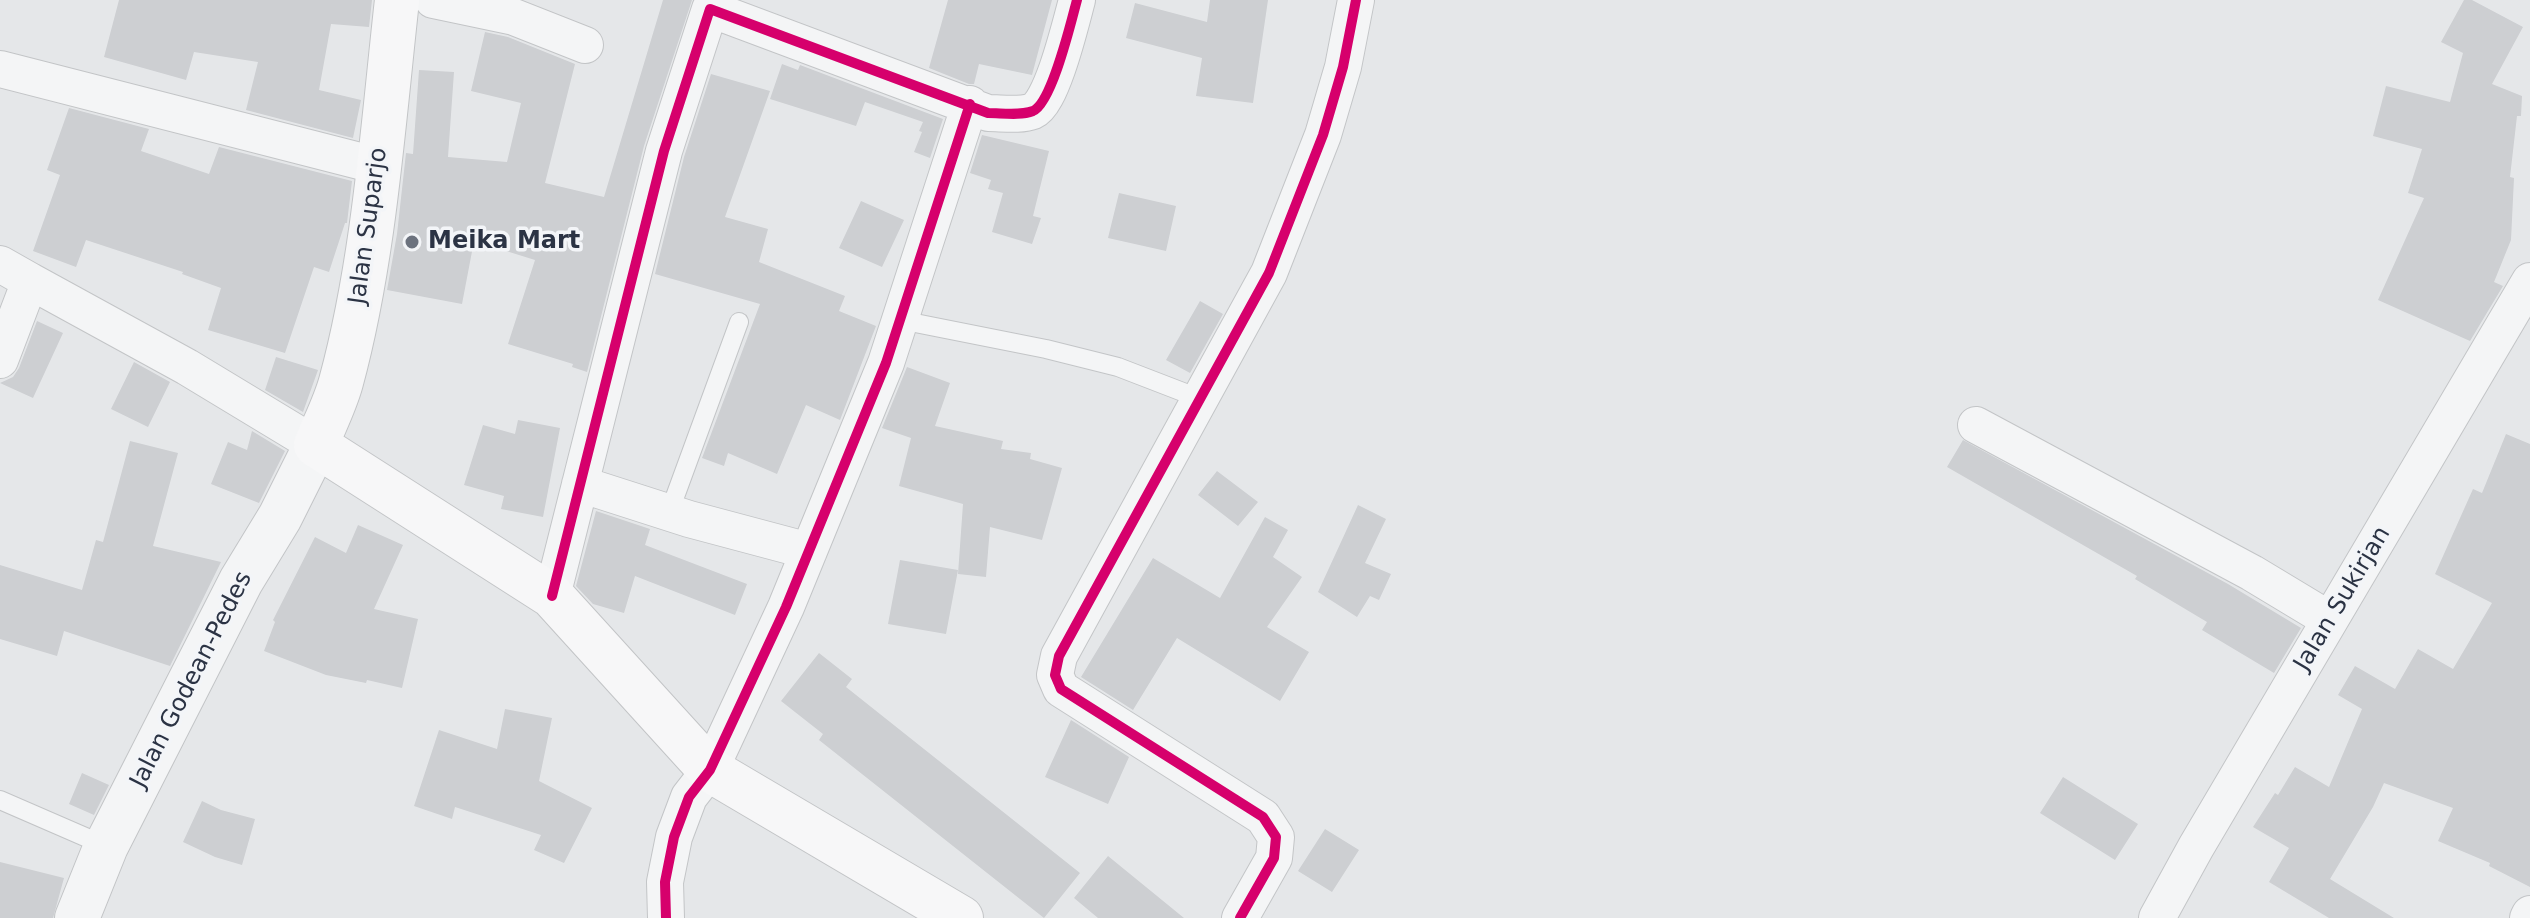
<!DOCTYPE html>
<style>
body{margin:0}
canvas{display:block;background:#e5e7e9}
</style>
<canvas width="2530" height="918"></canvas>
<script>
const c = document.querySelector('canvas').getContext('2d');
c.lineJoin = 'round';
function fillPath(path, color) {
  c.fillStyle = color;
  c.fill(path, 'evenodd');
}
function strokePath(path, color, width, dash) {
  c.strokeStyle = color;
  c.lineWidth = width;
  c.lineCap = dash ? 'butt' : 'round';
  c.setLineDash(dash || []);
  c.stroke(path);
}
function drawText(font, color, halo, rows, align = 'center') {
  c.font = font + ' "DejaVu Sans",sans-serif';
  c.lineWidth = 7;
  c.setLineDash([]);
  c.textBaseline = 'middle';
  c.strokeStyle = halo;
  c.fillStyle = color;
  for (const [text, x, y, turn = 0] of rows) {
    c.save();
    c.translate(x, y);
    c.rotate((+turn || 0) * Math.PI / 180);
    c.textAlign = isNaN(turn) ? turn : align;
    if (halo) c.strokeText(text, 0, 0);
    c.fillText(text, 0, 0);
    c.restore();
  }
}
const building = new Path2D(`
 M119 0H372L369 27 331 24 319 90 361 100 353 138 246 110 258 62 194 52 186 80 104 57Z
 M663 0H692L644 146 587 372 572 367 573 364 508 344 535 260 474 241 462 304 387 290 397 234 406 153 413 154 419 70 454 72 448 157 507 162 521 103 471 91 485 32 508 37 575 64 545 183 604 197Z
 M948 0H1052L1032 75 979 64 974 84H969L929 68Z
 M1210 0H1268L1253 103 1196 96 1202 58 1126 38 1135 3 1207 22Z
 M2464 0H2472L2523 27 2492 84 2522 96 2521 116H2517L2510 177 2514 178 2511 240 2494 282 2503 286 2470 341 2378 300 2424 198 2408 193 2422 149 2373 136 2386 86 2450 102 2463 53 2441 42Z
 M782 64 798 70 800 65 943 119 930 158 914 152 922 132 919 131 923 122 865 102 856 126 770 99Z
 M711 74 770 91 725 217 768 229 759 262 845 296 839 311 876 326 840 420 806 405 777 474 728 453 724 466 702 458 760 304 655 274 684 157Z
 M69 108 149 129 141 151 209 174 219 147 352 181 347 223H345L329 272 314 267 285 353 208 330 221 288 182 274 183 272 86 240 76 267 33 251 60 175 47 170Z
 M982 135 1049 151 1033 216 1041 218 1032 244 992 232 1003 193 988 189 991 180 970 173Z
 M1119 193 1176 206 1166 251 1108 238Z
 M861 201 904 220 882 267 839 248Z
 M1200 301 1223 314 1190 373 1166 360Z
 M37 321 63 333 33 398 0 383 13 377 19 368Z
 M276 357 318 370 303 412 265 390Z
 M134 362 170 382 148 427 111 409Z
 M907 367 950 383 935 426 1003 441 1001 449 1031 453 1030 459 1062 468 1042 540 990 527 986 577 958 574 963 504 899 486 911 438 882 428Z
 M518 420 560 428 543 517 501 509 504 496 464 485 483 425 515 434Z
 M252 431 285 451 259 503 211 484 228 442 247 450Z
 M2506 434 2530 444V887L2489 866 2490 863 2438 841 2453 808 2384 783 2373 807 2330 879 2394 918H2329L2269 882 2289 848 2253 827 2275 793 2278 795 2295 767 2329 787 2362 709 2338 695 2355 666 2395 689 2418 649 2453 669 2492 603 2435 574 2473 489 2482 493Z
 M1963 440 2228 584 2301 628 2274 673 2202 630 2207 622 2135 579 2137 576 1947 467Z
 M130 441 178 453 153 546 221 562 170 666 64 631 57 656 0 639V565L82 590 96 540 103 542Z
 M1217 471 1258 502 1238 526 1198 495Z
 M1358 505 1386 519 1365 563 1391 574 1379 600 1370 596 1357 617 1318 592Z
 M596 511 650 529 645 545 747 584 735 615 635 576 624 613 593 604 576 586Z
 M1265 517 1288 530 1273 557 1302 577 1267 627 1309 652 1280 701 1177 638 1133 710 1081 677 1153 558 1220 598Z
 M358 525 403 545 374 609 418 619 402 688 367 680 366 683 326 675 264 651 275 622 273 620 315 537 346 553Z
 M900 560 958 570 946 634 888 624Z
 M819 653 852 679 846 687 1080 873 1044 918 819 740 823 734 781 701Z
 M505 709 552 718 539 781 592 808 564 863 534 850 541 835 455 807 452 819 414 806 439 730 497 749Z
 M1071 720 1129 757 1108 804 1045 777Z
 M82 773 109 785 94 815 69 804Z
 M2063 777 2138 824 2115 860 2040 813Z
 M202 801 221 810 255 819 242 865 215 857 183 842Z
 M1325 829 1359 850 1332 892 1298 871Z
 M1108 856 1184 918H1098L1074 898Z
 M0 862 64 878 53 918H0Z`);
const service = new Path2D(`
 M900 320 1046 349 1118 367 1201 399
 M669 513 739 322
 M0 800 106 846`);
const minor = new Path2D(`
 M433 0 514 17 585 45
 M0 69 379 166
 M0 264 30 281 0 360
 M30 281 187 367 316 445
 M1976 425 2252 573 2330 620
 M580 484 689 519 809 551
 M552 596 664 151 710 9 988 113C1002 113 1020 116 1033 111 1052 103 1071 22 1077 0
 M666 918 665 882 674 837 689 797 710 770 786 607 886 363 970 104
 M1240 918 1274 858 1276 837 1263 817 1061 689 1055 675 1059 656 1269 273 1323 135 1343 67 1356 0
 M2157 918 2196 847 2530 281
 M2528 918 2530 914`);
const tertiary = new Path2D(`
 M77 918 106 846 241 581 280 517 316 445`);
const secondary = new Path2D(`
 M397 0C383 125 374 261 341 382 335 404 324 425 316 445L552 596 710 770 961 918`);
const cycleway = new Path2D(`
 M552 596 664 151 710 9 988 113C1002 113 1020 116 1033 111 1052 103 1071 22 1077 0
 M666 918 665 882 674 837 689 797 710 770 786 607 886 363 970 104
 M1240 918 1274 858 1276 837 1263 817 1061 689 1055 675 1059 656 1269 273 1323 135 1343 67 1356 0`);
const markers = [
 [412,242,8,"#6c727e"]
];
const streetNames = [
 ["Jalan Suparjo",369,226,-82],
 ["Jalan Sukirjan",2343,599,-59],
 ["Jalan Godean-Pedes",192,680,-63]
];
const poiNames = [
 ["Meika Mart",428,242]
];
fillPath(building, '#cdcfd2');
strokePath(service, '#c3c5c7', 20);
strokePath(minor, '#c3c5c7', 38);
strokePath(tertiary, '#c3c5c7', 46);
strokePath(secondary, '#c3c5c7', 46);
strokePath(service, '#f4f5f6', 18);
strokePath(minor, '#f4f5f6', 36);
strokePath(tertiary, '#f4f5f6', 44);
strokePath(secondary, '#f7f7f8', 44);
strokePath(cycleway, '#d6006c', 10);
for (const [x, y, r, color] of markers) {
  const dot = new Path2D();
  dot.arc(x, y, r, 0, 2 * Math.PI);
  c.fillStyle = color;
  c.fill(dot);
  strokePath(dot, '#f3f5f8', 3);
}
drawText('24px', '#2b3344', '#f3f5f8', streetNames);
drawText('bold 24px', '#2b3344', '#f3f5f8', poiNames, 'left');
</script>
